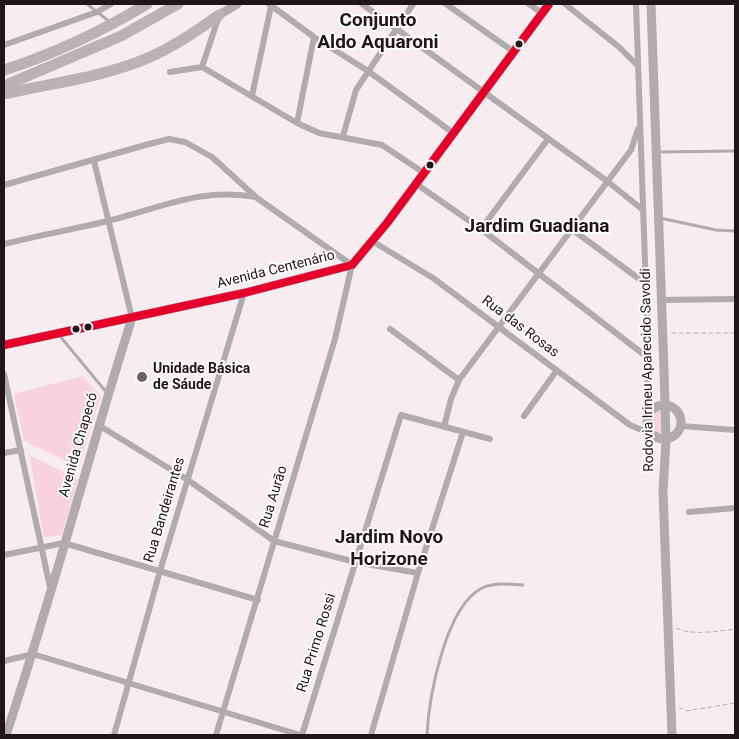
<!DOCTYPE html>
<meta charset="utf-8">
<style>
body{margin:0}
#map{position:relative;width:739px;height:739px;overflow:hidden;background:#f7ecf0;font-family:Roboto,sans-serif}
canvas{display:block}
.frame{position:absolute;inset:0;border:5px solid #21151a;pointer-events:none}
</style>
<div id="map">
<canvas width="739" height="739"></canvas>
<div class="frame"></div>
</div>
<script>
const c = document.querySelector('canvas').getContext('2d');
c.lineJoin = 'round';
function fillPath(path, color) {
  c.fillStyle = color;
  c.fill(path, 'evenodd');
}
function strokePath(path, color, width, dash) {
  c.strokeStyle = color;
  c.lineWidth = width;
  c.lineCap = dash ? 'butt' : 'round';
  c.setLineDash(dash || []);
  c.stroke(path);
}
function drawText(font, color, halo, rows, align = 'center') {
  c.font = font + ' Roboto,sans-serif';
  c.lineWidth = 4;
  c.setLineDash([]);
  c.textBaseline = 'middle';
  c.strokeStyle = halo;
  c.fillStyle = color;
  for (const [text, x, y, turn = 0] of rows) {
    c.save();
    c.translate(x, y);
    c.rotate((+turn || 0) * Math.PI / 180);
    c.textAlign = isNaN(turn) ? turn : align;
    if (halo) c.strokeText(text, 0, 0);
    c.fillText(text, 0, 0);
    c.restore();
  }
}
const green = new Path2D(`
 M83 376 101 396 79 467 24 441 14 394Z
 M661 407 662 439 652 434C647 423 648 411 661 407Z
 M29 455 78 479 62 535 44 537Z`);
const path = new Path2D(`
 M671 333H735
 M676 628C692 636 718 631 735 629
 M679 707 686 711 735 703`);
const lane = new Path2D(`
 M87 4 110 22
 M658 152 735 151
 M660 218 716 230 735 231
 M59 335 107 393
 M427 735C429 697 445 607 482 588 494 582 510 584 523 585`);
const street = new Path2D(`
 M269 4 314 37 368 71 452 132
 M362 4 607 181 643 210
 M446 4 514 52
 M529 4 542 13
 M565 4 619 47 638 66
 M636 4 647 320 648 415
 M4 45 97 12 111 4
 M202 67 297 123 319 133 382 145 424 173
 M202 67 219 16
 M170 72 202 67
 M252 96 271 6
 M297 123 314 37
 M343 136 356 90 413 4
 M94 161 132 318
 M415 183 481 229 647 357
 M4 185 149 144 169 139 185 142 212 157 257 198 352 265 335 339 216 735
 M481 229 548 139
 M573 230 646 284
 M372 241 433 278 630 425 651 434
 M4 244C38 236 73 229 108 221 160 208 201 187 256 197
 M661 300 735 299
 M390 329 459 380
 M4 374 50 587
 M524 416 557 370
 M100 426 188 480 274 541 355 562 418 573
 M681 426 735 430
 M444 427 451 399 459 380 631 150 638 129
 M4 453 21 450
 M689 512 735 508
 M4 555 64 543 258 600
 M4 661 33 654 300 735
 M114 735 160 571 244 293
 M302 735 401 415 490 439
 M371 735 418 573 463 432`);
const secondary = new Path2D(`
 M651 4 664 371 666 440 663 491 672 735
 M219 15 237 4
 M4 345 244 293 352 265 387 223 549 4
 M647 422a17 17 0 1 1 34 0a17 17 0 1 1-34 0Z
 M6 735C52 598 88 456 132 318`);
const highway = new Path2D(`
 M4 70C54 54 102 31 147 4
 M4 86 121 36 178 4
 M4 94C52 83 105 77 150 57 175 46 197 31 219 15`);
const bus1 = new Path2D(`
 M4 345 244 293 352 265 387 223 549 4`);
const markers = [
 [519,44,4.5,"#21151a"],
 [430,165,4.5,"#21151a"],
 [88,327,4.5,"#21151a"],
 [76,329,4.5,"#21151a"],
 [142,377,6,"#6c6065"]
];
const streetNames = [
 ["Avenida Centenário",276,270,-14],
 ["Rua das Rosas",520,327,37],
 ["Rodovia Irineu Aparecido Savoldi",648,370,-91],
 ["Avenida Chapecó",79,445,-74],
 ["Rua Aurão",274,497,-73],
 ["Rua Bandeirantes",165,510,-73],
 ["Rua Primo Rossi",317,643,-73]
];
const poiNames = [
 ["Unidade Básica",153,369],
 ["de Sáude",153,385]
];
const districtNames = [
 ["Conjunto",378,21],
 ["Aldo Aquaroni",378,43],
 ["Jardim Guadiana",537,227],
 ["Jardim Novo",389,538],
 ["Horizone",389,560]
];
fillPath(green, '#f9d2e1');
strokePath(path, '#b6b0b2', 1, [5, 2.5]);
strokePath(lane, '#b0abad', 3);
strokePath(street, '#b0abad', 6);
strokePath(secondary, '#b1abad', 9);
strokePath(highway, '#bbb2b5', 11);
strokePath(bus1, '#e4002b', 8);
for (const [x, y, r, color] of markers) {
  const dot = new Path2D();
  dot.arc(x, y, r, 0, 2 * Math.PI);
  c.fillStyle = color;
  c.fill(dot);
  strokePath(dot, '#fff', 2);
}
drawText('14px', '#21151a', '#fff', streetNames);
drawText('bold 14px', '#21151a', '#fff', poiNames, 'left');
drawText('bold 19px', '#21151a', '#fff', districtNames);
</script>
